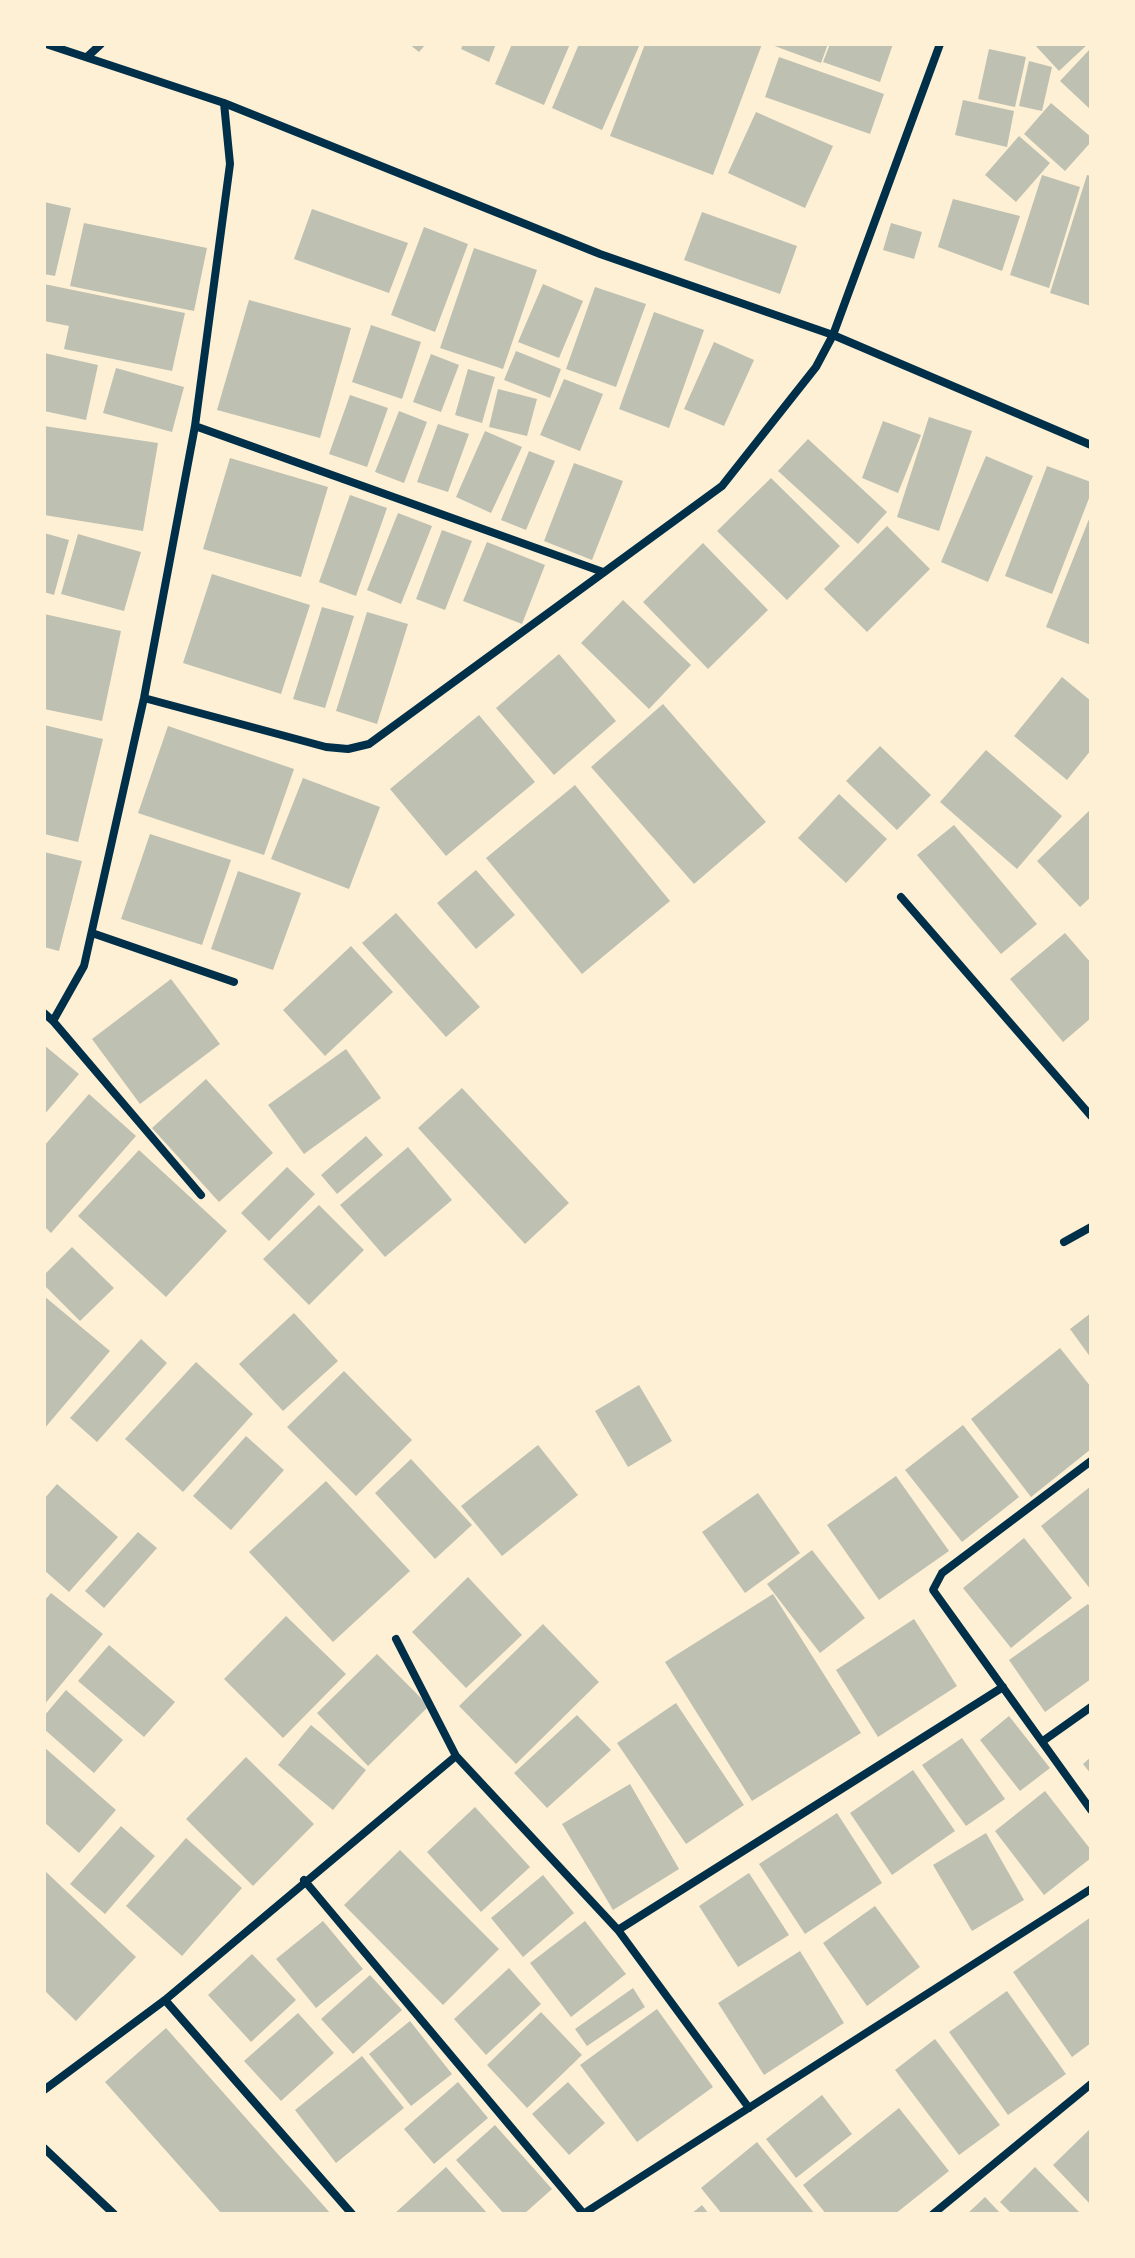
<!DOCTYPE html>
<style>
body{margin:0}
#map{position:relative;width:1135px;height:2258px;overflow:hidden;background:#fdf0d5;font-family:Spectral,serif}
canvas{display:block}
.frame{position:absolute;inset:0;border:46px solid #fdf0d5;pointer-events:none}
</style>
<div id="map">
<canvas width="1135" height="2258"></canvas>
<div class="frame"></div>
</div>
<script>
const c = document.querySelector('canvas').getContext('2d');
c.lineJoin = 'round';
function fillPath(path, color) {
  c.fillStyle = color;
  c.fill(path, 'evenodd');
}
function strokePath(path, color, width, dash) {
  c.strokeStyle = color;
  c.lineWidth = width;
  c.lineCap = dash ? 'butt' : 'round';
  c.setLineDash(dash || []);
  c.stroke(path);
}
const building = new Path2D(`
 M409 44H426L419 52Z
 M463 44H496L489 62 461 49Z
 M512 44H570L544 105 495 84Z
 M579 44H640L602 130 552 108Z
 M645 44H762L713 175 610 136Z
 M769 44H828L821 63Z
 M830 44H893L880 82 823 62Z
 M1034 44H1088L1059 71Z
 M1091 48V110L1060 81Z
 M989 49 1026 57 1015 107 978 99Z
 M779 57 884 94 870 134 765 97Z
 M1029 61 1052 67 1042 111 1019 106Z
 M963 100 1014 111 1007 147 955 135Z
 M1051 103 1091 137V142L1065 171 1024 134Z
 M756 112 833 146 805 208 728 173Z
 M1019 136 1050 163 1016 202 985 175Z
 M1042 175 1080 187 1049 288 1010 275Z
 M1087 175 1091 176V306L1050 293Z
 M953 199 1020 216 1002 271 938 247Z
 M44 202 71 208 55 276 44 274Z
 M312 209 408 243 389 293 294 259Z
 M702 212 797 246 780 294 684 260Z
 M84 223 207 248 194 311 70 286Z
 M891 223 922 232 914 259 883 250Z
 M424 227 468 244 435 332 391 315Z
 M474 248 537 270 503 369 440 348Z
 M44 284 185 313 172 371 64 349 69 326 44 321Z
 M543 284 583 301 559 358 518 342Z
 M595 287 646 304 616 387 566 369Z
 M249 300 351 328 320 438 217 410Z
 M654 312 704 330 669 428 619 409Z
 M371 325 421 342 402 399 352 382Z
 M714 342 754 360 724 426 684 409Z
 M516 351 561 369 550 398 504 380Z
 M44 353 98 365 86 420 44 411Z
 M431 354 459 365 441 412 413 402Z
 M116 368 184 387 172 432 103 413Z
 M468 369 495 377 482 423 455 415Z
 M564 379 603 394 580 451 540 435Z
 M498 389 537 399 527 436 489 427Z
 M350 395 388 408 367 467 329 454Z
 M399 411 427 422 404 483 375 472Z
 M929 417 972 431 939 531 897 517Z
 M883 421 921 435 898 493 862 478Z
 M438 424 469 434 448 492 417 482Z
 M44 426 158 443 143 531 44 515Z
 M485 431 522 447 491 513 456 497Z
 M808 439 887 512 858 544 778 471Z
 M529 451 555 461 526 530 501 520Z
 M986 456 1033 476 988 582 941 562Z
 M230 458 328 487 301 577 203 549Z
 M574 463 623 481 592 560 544 541Z
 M1047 466 1091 482V493L1052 594 1005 576Z
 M771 478 840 546 787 600 717 531Z
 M350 495 387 508 356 596 319 582Z
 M398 513 432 526 401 604 367 590Z
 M1091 514V645L1046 627Z
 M887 526 930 569 867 632 824 589Z
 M442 530 472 541 445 610 416 599Z
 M44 533 69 540 54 595 44 592Z
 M78 534 141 552 124 611 61 594Z
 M487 542 545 565 522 624 463 601Z
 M703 543 768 610 708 669 643 602Z
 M212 574 310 605 281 694 183 663Z
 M623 600 691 665 649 709 581 643Z
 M322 607 354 616 325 708 293 699Z
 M367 612 408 624 377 724 336 711Z
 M44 614 121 631 102 721 44 709Z
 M559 654 616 721 554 775 496 708Z
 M1062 677 1091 701V750L1067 780 1014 736Z
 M663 704 766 822 694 884 591 767Z
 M479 715 535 782 446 856 390 789Z
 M44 725 103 739 78 842 44 834Z
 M168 726 294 769 264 855 138 813Z
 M880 746 931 795 897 830 846 781Z
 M986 750 1062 816 1017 869 940 802Z
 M303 778 380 807 349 889 271 859Z
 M575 785 670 901 582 974 486 858Z
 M839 794 887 839 846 883 798 838Z
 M1091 809V897L1080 907 1037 861Z
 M954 825 1037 924 1001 954 917 855Z
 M150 834 231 860 202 945 121 919Z
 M44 852 82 861 59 951 44 947Z
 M476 870 515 915 476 949 437 903Z
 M238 871 301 893 273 970 211 949Z
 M396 913 480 1007 446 1037 362 943Z
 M1065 933 1091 963V1018L1063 1042 1010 979Z
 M351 946 393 992 325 1056 283 1010Z
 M171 979 220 1044 140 1104 92 1039Z
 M44 1045 79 1074 44 1115Z
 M346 1049 381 1098 304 1154 268 1105Z
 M206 1079 273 1153 219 1202 152 1128Z
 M462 1088 569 1203 525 1244 418 1128Z
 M89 1094 136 1136 51 1233 44 1226V1146Z
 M366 1136 383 1155 337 1194 321 1175Z
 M408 1147 452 1200 385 1257 340 1205Z
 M139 1150 227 1231 166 1297 78 1216Z
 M287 1167 315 1194 269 1241 241 1213Z
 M319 1205 364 1250 309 1305 263 1259Z
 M72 1247 114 1288 80 1321 44 1285V1275Z
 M44 1296 110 1351 44 1429Z
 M294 1313 338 1361 283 1411 239 1364Z
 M1091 1313V1358L1070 1329Z
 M141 1339 167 1363 97 1442 70 1418Z
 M1060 1348 1091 1387V1449L1031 1497 971 1419Z
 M196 1362 253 1414 183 1492 125 1439Z
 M344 1371 412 1440 356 1496 287 1427Z
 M639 1385 672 1441 628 1467 595 1411Z
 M963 1425 1019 1497 962 1542 905 1470Z
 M246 1436 284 1470 231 1530 193 1496Z
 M538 1445 578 1495 502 1556 461 1506Z
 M411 1459 472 1525 435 1559 375 1493Z
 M896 1476 949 1551 879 1600 827 1525Z
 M326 1481 410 1571 333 1642 249 1552Z
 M57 1484 118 1537 69 1592 44 1570V1499Z
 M1091 1486V1590L1041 1526Z
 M758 1493 800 1553 745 1593 702 1532Z
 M138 1532 157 1548 104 1608 85 1591Z
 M1024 1538 1072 1598 1011 1648 963 1588Z
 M812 1550 865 1618 820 1653 767 1584Z
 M468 1577 522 1635 466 1688 412 1632Z
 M51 1593 103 1634 44 1705V1601Z
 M773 1594 861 1733 752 1801 665 1662Z
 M1088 1604 1091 1609V1679L1045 1712 1009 1660Z
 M286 1616 346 1674 283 1738 224 1679Z
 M914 1619 957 1686 878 1737 836 1670Z
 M543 1624 599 1682 516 1764 459 1706Z
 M109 1645 175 1702 144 1737 78 1681Z
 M377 1654 429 1706 368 1766 317 1713Z
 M66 1690 123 1740 94 1773 44 1729V1716Z
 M676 1703 744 1805 686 1844 617 1743Z
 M577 1715 611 1750 547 1808 514 1773Z
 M1009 1716 1050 1768 1020 1791 980 1740Z
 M311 1725 366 1770 333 1810 278 1765Z
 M962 1738 1005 1799 966 1826 922 1765Z
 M44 1747 116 1810 79 1853 44 1822Z
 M246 1757 314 1824 253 1886 186 1819Z
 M1091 1757V1774L1083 1764Z
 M913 1770 955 1831 892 1875 850 1813Z
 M630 1784 679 1869 613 1910 562 1824Z
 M1045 1791 1091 1850V1858L1044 1895 995 1831Z
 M475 1807 530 1867 481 1912 427 1852Z
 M837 1813 882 1883 805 1934 759 1864Z
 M121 1826 155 1856 105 1914 70 1884Z
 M986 1833 1024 1900 972 1931 933 1865Z
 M186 1838 242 1888 182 1956 126 1906Z
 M400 1850 499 1949 443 2005 344 1905Z
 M44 1870 136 1957 76 2021 44 1990Z
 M749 1873 789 1935 738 1967 699 1906Z
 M543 1875 574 1913 523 1957 491 1918Z
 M875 1906 920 1967 867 2006 823 1943Z
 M1091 1917V2043L1072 2057 1013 1972Z
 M323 1921 363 1969 316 2008 276 1959Z
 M585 1921 626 1974 571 2017 530 1963Z
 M800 1951 844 2023 764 2075 718 2003Z
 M252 1954 296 2000 251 2042 208 1995Z
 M509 1968 541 2004 486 2055 454 2019Z
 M370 1975 402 2010 353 2054 321 2019Z
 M633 1988 645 2007 587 2046 575 2029Z
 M1007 1991 1066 2074 1008 2115 949 2032Z
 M657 2009 713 2087 637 2142 580 2065Z
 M541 2012 582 2055 527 2108 487 2065Z
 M298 2013 334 2053 281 2101 244 2061Z
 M410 2021 452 2074 411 2106 369 2054Z
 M166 2028 331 2214H222L105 2082Z
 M935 2039 1000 2125 959 2155 895 2070Z
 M362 2056 404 2108 336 2163 295 2110Z
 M458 2082 488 2118 434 2164 404 2129Z
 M568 2082 605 2123 569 2155 532 2114Z
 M822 2095 852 2134 796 2178 766 2139Z
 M899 2108 949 2171 895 2214H826L803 2185Z
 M495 2125 552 2189 524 2214H504L456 2160Z
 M1091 2128V2205L1053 2165Z
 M757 2142 815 2214H722L701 2188Z
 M446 2167 488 2214H394Z
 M1035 2167 1081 2214H1012L1000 2202Z
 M985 2197 1001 2214H967Z
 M702 2205 709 2214H691Z`);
const minor = new Path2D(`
 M46 44 224 103 600 254 833 335 1091 445
 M87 57 101 44
 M195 426 603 572
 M144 698 326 747 348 749 369 744 722 486 816 367 833 335 940 44
 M901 897 1091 1116
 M92 933 234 982
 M44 1013 53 1021 84 966 144 698 195 426 230 164 224 103
 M53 1021 201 1195
 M1064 1242 1091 1227
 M1091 1461 942 1573 933 1590 1091 1810
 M396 1639 456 1756 618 1930 749 2108
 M1043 1741 1091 1707
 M304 1880 583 2213
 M618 1930 1003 1687
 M165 2000 352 2214
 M44 2090 165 2000 456 1756
 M44 2148 114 2214
 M583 2214 1091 1889
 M933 2214 1091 2084`);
fillPath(building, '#bec0b2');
strokePath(minor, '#003049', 8);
</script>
